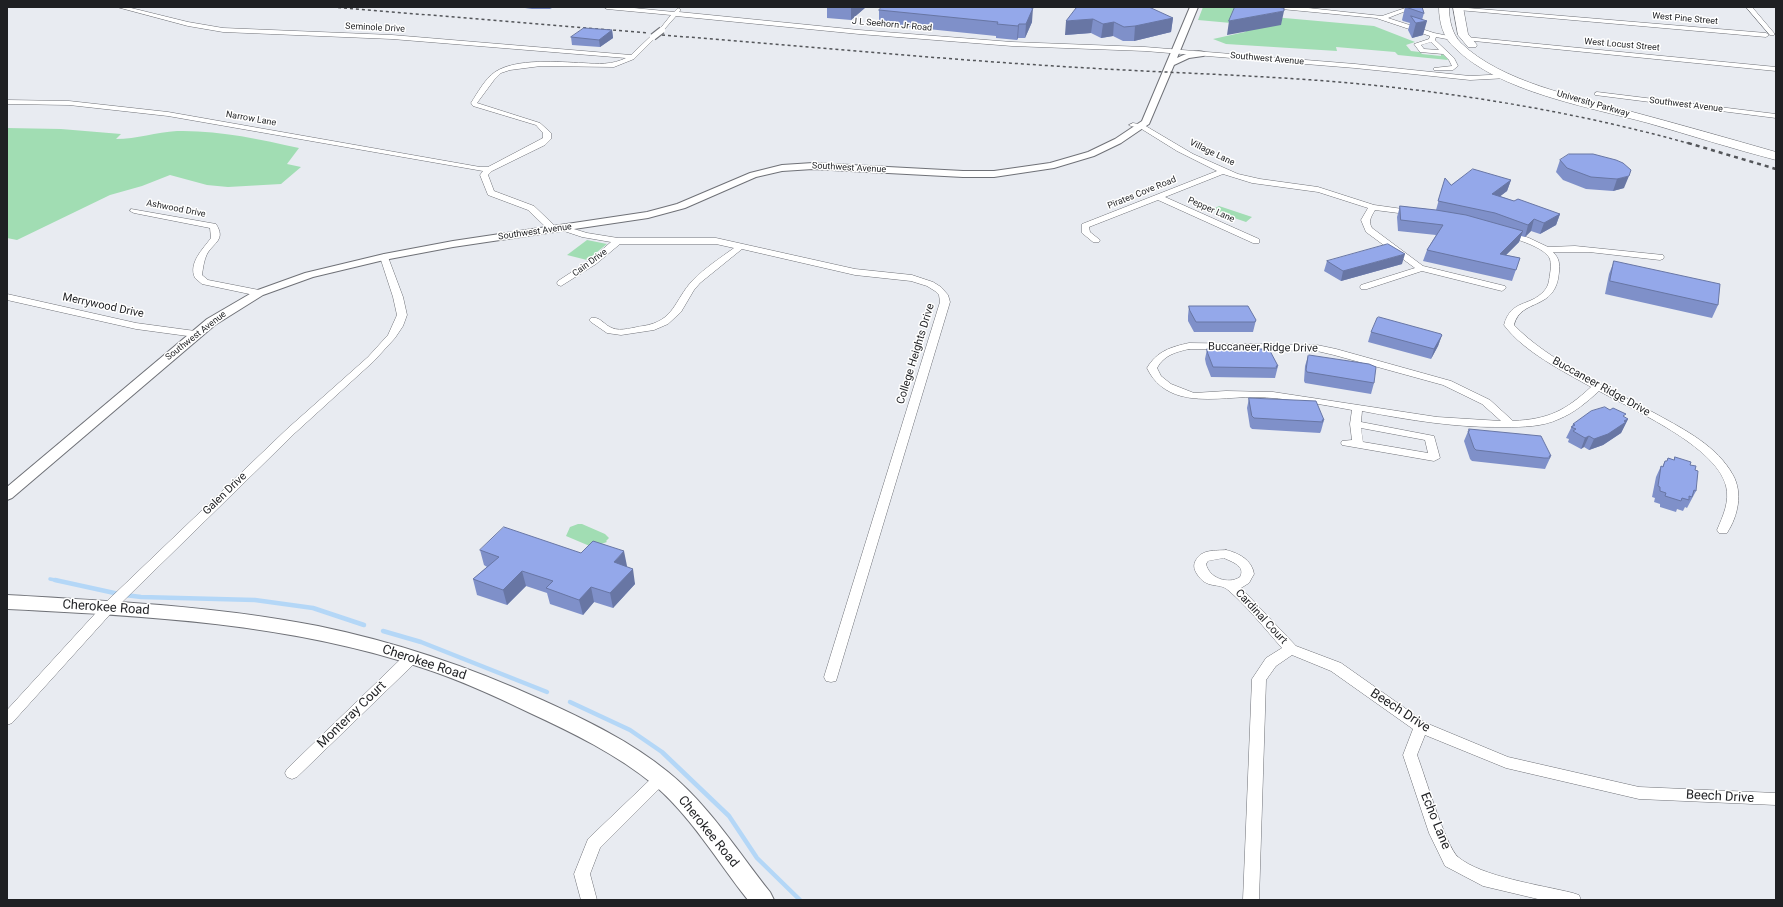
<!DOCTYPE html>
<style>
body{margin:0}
#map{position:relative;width:1783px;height:907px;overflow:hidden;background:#e8ebf1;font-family:Roboto,sans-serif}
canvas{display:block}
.frame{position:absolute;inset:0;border:8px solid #1f2023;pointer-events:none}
</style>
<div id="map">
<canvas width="1783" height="907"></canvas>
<div class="frame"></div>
</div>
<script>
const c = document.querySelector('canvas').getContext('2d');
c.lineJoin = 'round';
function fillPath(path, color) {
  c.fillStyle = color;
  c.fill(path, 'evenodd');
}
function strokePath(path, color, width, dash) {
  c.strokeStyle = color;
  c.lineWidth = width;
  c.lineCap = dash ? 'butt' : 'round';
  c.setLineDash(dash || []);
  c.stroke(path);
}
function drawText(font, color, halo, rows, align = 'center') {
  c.font = font + ' Roboto,sans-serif';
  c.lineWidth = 3;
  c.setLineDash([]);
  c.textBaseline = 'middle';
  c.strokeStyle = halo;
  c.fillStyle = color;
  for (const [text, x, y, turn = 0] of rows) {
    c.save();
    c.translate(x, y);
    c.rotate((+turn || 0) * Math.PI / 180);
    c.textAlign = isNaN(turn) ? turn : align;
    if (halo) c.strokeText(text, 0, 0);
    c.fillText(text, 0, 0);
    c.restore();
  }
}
const green = new Path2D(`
 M1203 7H1261L1262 16 1374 26 1415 42 1406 45 1411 51 1420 52 1422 54 1441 56V54L1446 56 1448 60 1398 55 1395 52 1336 47 1337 51 1226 44 1213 39 1245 32 1247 30 1231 23 1198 20Z
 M7 128 61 129 121 134 116 139C137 139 156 132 177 131 218 130 259 139 299 148L287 164 301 167 281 184 228 187 207 185 170 175 142 186 110 195 17 240 7 238Z
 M1219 206 1252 217 1246 222 1211 210Z
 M587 240 607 244 587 260 567 255Z
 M578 524H582L605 534 609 538 606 541 607 542 592 547 566 536 570 527Z`);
const streamFar1 = new Path2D(`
 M50 579 60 581`);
const stream = new Path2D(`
 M55 580 119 594
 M125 595 141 597 255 600 313 608 364 625
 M383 631 421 642 547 692
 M570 702 630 730 662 752 729 816 757 858 800 900`);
const minor = new Path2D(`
 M117 7H127L188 22 223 28 392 35 631 55 651 36 656 37 634 59 614 67 541 66 510 70 501 73 494 80 477 103 540 123 551 133V139L545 145 492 171 488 175 494 191 534 206 556 227V231H550L528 210 488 195 480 175 483 171 168 116 69 105 7 104V100L69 101 168 112 480 167H488L543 138V133L536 125 473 106 471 103C478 92 485 79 495 72 516 58 559 62 583 63 598 64 612 65 626 58L392 39 223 32 188 26Z
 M604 7H624L674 12 678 8 681 10 679 12 859 30 1012 42 1145 47 1355 64 1470 76 1508 74 1511 76 1508 78 1470 80 1355 68 1145 51 1012 46 859 34 676 16 662 32 659 30 671 15 607 9Z
 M1278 7H1299L1382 16 1408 7H1416L1388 18 1434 33 1454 37V39L1452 40 1436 37 1435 40 1454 58 1458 66 1453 70H1434V68L1452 66 1449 60 1443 54 1420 52 1414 44 1429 39 1430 36 1376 18 1281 9ZM1431 42 1439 50 1424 49 1421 45Z
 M1456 7 1766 33 1769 35 1766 37 1458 10 1456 9Z
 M1746 7H1752L1774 33V35H1770Z
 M1466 37 1776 67V71L1464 40V38Z
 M1597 92 1776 114V118L1595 95V93Z
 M1133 123 1144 125 1193 154 1238 174 1260 179 1318 187 1374 205 1417 211V215H1414L1375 210C1371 217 1368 221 1372 228L1423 266 1505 286 1506 288 1502 291 1422 271 1367 289H1361L1360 287 1361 285 1415 268 1366 232 1361 220 1368 208 1318 192 1252 183 1223 174 1165 197 1259 239V243H1253L1158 200 1089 227 1090 232 1100 240 1099 242H1093L1082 233V224L1217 171 1177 151 1140 128 1131 126 1129 125Z
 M131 209 216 224C226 240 214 242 207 254 204 260 203 268 202 275L208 280 259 290 264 293 259 296 202 284 195 278C188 263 203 249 211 238L210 228 134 213 130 211Z
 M561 226H564L587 233 618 238H716L855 269 912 275 933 282 941 287 948 295 950 302 836 681 831 682 826 681 824 677 940 302 939 295 935 291 927 286 911 281 855 275 742 249 700 283 694 290 681 312 668 324 654 330 621 335 607 333 591 322 589 320 591 318C600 316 604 325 612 328 621 332 634 327 643 326 675 321 674 300 693 280 705 268 720 258 734 248L716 244H620L596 264 561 286 558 285 557 283 558 281 590 260 611 242 582 237 561 230Z
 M1507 230 1529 238 1548 247 1575 246 1663 255 1664 257 1663 259 1660 260 1589 252H1553C1559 258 1560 264 1559 272 1556 312 1521 297 1514 325 1548 361 1613 390 1658 415 1685 430 1717 446 1733 475 1743 493 1738 516 1727 533H1719L1717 530C1723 516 1730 501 1726 486 1716 446 1633 410 1599 391 1587 402 1574 413 1559 419 1542 427 1523 427 1505 427 1457 428 1409 420 1362 411L1361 422 1434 436 1440 458 1434 461 1342 445 1341 443 1342 441 1352 440 1350 424 1352 410C1319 404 1287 398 1254 397 1231 397 1203 402 1181 396 1166 392 1154 383 1147 368 1157 351 1171 347 1189 343L1317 345 1336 349 1451 381 1490 400 1513 421C1549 419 1565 411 1591 387 1563 371 1524 352 1504 325 1511 299 1530 307 1544 291 1549 286 1549 280 1550 274 1551 269 1551 263 1550 259 1545 247 1515 239 1504 235L1503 233ZM1189 349 1317 351 1334 355 1443 385 1482 404 1501 421 1437 417 1273 392 1226 391 1194 393 1171 384 1161 376 1157 368C1164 355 1176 352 1189 349ZM1361 428 1425 440 1428 453 1363 442Z
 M384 254 388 257 403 297 407 315 403 326 395 338 374 361 295 433 114 610 12 723 7 725V710L104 604 287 429 368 357 388 335 397 315 393 297 380 257Z
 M7 294 136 323 195 331 200 334 195 337 136 329 7 300Z
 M1226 550C1239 553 1252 560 1254 574L1249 583 1241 588 1296 646 1341 663 1426 723 1508 757 1639 787 1776 793V805L1639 799 1506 768 1425 735 1417 755C1424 773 1446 847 1458 857 1482 877 1541 885 1573 893L1579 895 1581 900H1542L1483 886 1445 866 1429 833 1403 755 1413 729 1331 671 1292 655 1276 666 1266 680 1259 900H1243L1252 679 1266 658 1282 648C1265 629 1247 606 1228 590 1219 582 1207 590 1197 574 1194 569 1193 565 1196 560 1202 549 1215 551 1226 550ZM1224 558C1232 562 1246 566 1240 577 1228 585 1209 578 1206 564L1208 561Z
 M412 652 417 653 419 657 417 661 297 777 292 779 287 777 285 773 287 769 407 653Z
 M661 772 666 774 668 778 666 782 600 848 590 874 597 900H581L574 874 588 839 656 774Z`);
const tertiary = new Path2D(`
 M1190 7H1198L1177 58C1185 54 1200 48 1207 54L1203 56 1189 58 1174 65 1149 124 1121 143 1094 156 1054 168 994 177H963L813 169 782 171 756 177 685 208 648 218 453 247 384 260 313 277 263 295 215 325 12 498 7 500V487L207 319 255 291 305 273 384 254 453 241 647 212 677 204 750 173 782 165 813 163 963 171H994L1050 163 1088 152 1115 139 1142 121Z`);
const secondary = new Path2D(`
 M7 595C111 601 216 606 318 626 396 642 470 667 542 700 586 720 630 741 668 772 709 805 738 852 770 892L774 900H748C717 861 691 816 653 784 616 754 573 733 530 713 495 696 460 680 423 668 289 623 147 616 7 609Z`);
const trunk = new Path2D(`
 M1439 7H1449C1449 20 1452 34 1461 43 1501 82 1577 97 1629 111 1678 124 1727 138 1776 152V160C1733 149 1690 135 1648 123 1589 107 1499 92 1455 48 1443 38 1439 22 1439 7Z
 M1453 7H1463L1468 34 1477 45 1476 47H1468L1458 35Z`);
const railFar1 = new Path2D(`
 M332 7 648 33
 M662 35C804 46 946 60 1088 68 1171 73 1255 75 1338 82 1457 92 1576 112 1691 144`);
const rail = new Path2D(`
 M1688 143 1776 169`);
const minorBridge = new Path2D(`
 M653 37 662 30`);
const wall = new Path2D(`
 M518 7H554L550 9H532Z
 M827 7H866L851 20 827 18Z
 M1405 7H1422L1424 13 1422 20 1423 35 1412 38 1408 30 1410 23 1403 21 1402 20Z
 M1032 8V22L1025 38H1018L1017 40 996 38V36L879 24V10Z
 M1076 8 1173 18 1171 32 1134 41H1123L1113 36 1101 38 1091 33 1065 35Z
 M612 30 613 38 600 47 572 45 571 37Z
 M1560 160H1616L1624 188 1613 191 1586 189 1563 180 1556 172Z
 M1445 178 1451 185 1511 180 1507 191 1500 196 1514 201 1560 214 1556 225 1540 234 1531 231 1525 237 1521 236 1519 242 1506 255 1520 258 1512 281 1423 261 1427 250 1436 235 1398 231 1397 217 1400 206 1436 210Z
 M1327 261 1402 264 1341 281 1324 271Z
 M1614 261 1718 305 1712 318 1605 294 1609 274Z
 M1189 306 1256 320 1253 332H1194L1188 321V316Z
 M1371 332 1442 335 1438 346 1431 359 1368 342Z
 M1207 349 1278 366 1275 378 1211 377 1206 364 1205 359Z
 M1308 356 1374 383 1371 394 1305 383 1304 381 1305 366Z
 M1249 398 1324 420 1321 431 1320 433 1252 429 1250 427 1247 408Z
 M1624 417 1628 419 1621 433 1603 445 1589 450 1584 447 1581 449 1568 442 1569 439 1566 438 1573 424Z
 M1469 429 1551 456 1545 469 1472 461 1470 459 1464 441Z
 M1675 457 1690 465 1695 470 1696 491 1687 508 1685 507 1683 511 1677 509 1676 512 1660 507V504L1654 502 1655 498 1652 497 1656 477 1661 466 1662 467 1665 461H1667L1668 458 1674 460Z
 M480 550 581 553 627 566V567L635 584 613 608 594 602 583 615 550 604 547 593 526 586 507 605 477 595 473 579 487 567 484 565Z`);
const shadedWall = new Path2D(`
 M851 7H866L851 20Z
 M1031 7H1032V10L1033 8 1032 22 1025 38 1026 24Z
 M1284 11 1281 25 1227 35 1229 21Z
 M1173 18 1171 32 1134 41 1135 26Z
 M1093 19 1091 33 1065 35 1066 21Z
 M1427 21 1423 35 1412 38 1416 23Z
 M1114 22 1113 36 1101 38 1103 24Z
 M1019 24 1018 38 1017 40 1018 26Z
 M612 30 613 38 600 47 599 40Z
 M1629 176 1624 188 1613 191 1617 179Z
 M1511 180 1507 191 1489 205 1492 194Z
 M1560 214 1556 225 1540 234 1544 223Z
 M1534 219 1531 231 1525 237 1528 225Z
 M1523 231 1519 242 1496 265 1500 254Z
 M1405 254 1402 264 1341 281 1343 271Z
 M1442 335 1438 346 1431 359 1434 349Z
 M1628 419 1621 433 1603 445 1589 450 1594 439Z
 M1589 436 1584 447 1581 449 1585 438Z
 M624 551 627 566 617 578 614 562Z
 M633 569 635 584 613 608 610 593Z
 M522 571 526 586 507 605 503 590Z
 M591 587 594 602 583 615 579 600Z`);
const building = new Path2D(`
 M882 7H1031V8H1033L1026 24H1019L1018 26 997 24 998 22 879 10Z
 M1081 7H1149L1173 18 1135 26 1124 27 1114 22 1103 24 1093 19 1066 21 1076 8Z
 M1235 7H1276L1284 8V11L1229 21Z
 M1406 7H1422L1424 13Z
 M1411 16 1427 21 1416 23Z
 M584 28 612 30 599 40 571 37Z
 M1569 154H1593L1616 160 1623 163 1631 170 1629 176 1617 179 1591 177 1567 168 1560 160Z
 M1473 169 1511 180 1492 194 1514 201 1518 199 1560 214 1544 223 1534 219 1528 225 1495 213 1438 201 1445 178 1451 185Z
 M1400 206 1436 210 1466 215 1523 231 1500 254 1520 258 1516 270 1427 250 1443 225 1401 220Z
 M1388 244 1405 254 1343 271 1327 261Z
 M1614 261 1720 284 1718 305 1610 281Z
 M1189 306H1248L1256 320 1255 322H1196L1190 311Z
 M1379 317 1441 334 1442 335 1434 349 1371 332 1377 318Z
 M1207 349H1269L1278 366H1276L1277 368H1272L1213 367 1208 354Z
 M1309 355 1369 364 1376 367 1374 383 1307 372 1306 370 1308 356Z
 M1249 398 1316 401 1324 420H1322L1323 422 1254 418 1252 416Z
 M1605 407 1610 410 1613 408 1626 414 1623 416 1628 419 1624 421 1626 422 1608 434 1594 439 1589 436 1585 438 1573 431 1576 429 1571 427 1575 425 1573 424 1591 411Z
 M1469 429 1541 436 1551 456H1549L1550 458H1544L1476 450 1474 448 1468 431H1469Z
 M1675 457 1691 462 1690 465 1696 466 1695 470 1698 471 1696 491 1694 490 1692 497 1689 496V500L1682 498 1681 501 1665 496 1666 493 1660 491V487L1658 486 1661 466 1663 467 1665 461H1667L1668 458 1674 460Z
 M504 527 581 553 593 541 624 551 614 562 633 569 610 593 591 587 579 600 546 588 553 581 522 571 503 590 473 579 499 557 480 550Z`);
const farStreetnames = [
 ["West Pine Street",1685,19,5],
 ["J L Seehorn Jr Road",892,25,5],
 ["Seminole Drive",375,28,3],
 ["West Locust Street",1622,45,5],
 ["Southwest Avenue",1267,59,5],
 ["University Parkway",1593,104,16],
 ["Southwest Avenue",1686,105,7],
 ["Narrow Lane",251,119,10],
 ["Village Lane",1212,153,26],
 ["Southwest Avenue",849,168,3],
 ["Pirates Cove Road",1142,193,-22],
 ["Ashwood Drive",176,209,11],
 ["Pepper Lane",1211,210,24],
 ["Southwest Avenue",535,232,-8],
 ["Cain Drive",590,263,-36],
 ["Southwest Avenue",196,336,-38]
];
const streetNames = [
 ["Merrywood Drive",103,306,12],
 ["Buccaneer Ridge Drive",1263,348,1],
 ["College Heights Drive",916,354,-73],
 ["Buccaneer Ridge Drive",1601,387,29],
 ["Galen Drive",225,494,-44],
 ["Cardinal Court",1261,617,47]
];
const nearStreetnames = [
 ["Cherokee Road",106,608,4],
 ["Cherokee Road",424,663,18],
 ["Beech Drive",1400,711,33],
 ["Monteray Court",352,715,-44],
 ["Beech Drive",1720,797,3],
 ["Echo Lane",1435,821,68],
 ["Cherokee Road",708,832,51]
];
fillPath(green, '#a1ddb3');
strokePath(streamFar1, '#b4d7f7', 3.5);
strokePath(stream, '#b4d7f7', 4.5);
strokePath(minor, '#6f7177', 1);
strokePath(tertiary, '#6f7177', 2);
strokePath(secondary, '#6f7177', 2);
strokePath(trunk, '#6f7177', 1);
fillPath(minor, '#fff');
fillPath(tertiary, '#fff');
fillPath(secondary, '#fff');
fillPath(trunk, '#fff');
strokePath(railFar1, '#535559', 1.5, [3, 3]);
strokePath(rail, '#535559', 2.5, [4, 4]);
strokePath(minorBridge, '#6f7177', 8, []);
strokePath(minorBridge, '#fff', 6);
fillPath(wall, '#7f90c9');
fillPath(shadedWall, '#6876a4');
fillPath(building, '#94a8ea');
strokePath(building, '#6876a4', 1);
drawText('9px', '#1f2023', '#fff', farStreetnames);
drawText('11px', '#1f2023', '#fff', streetNames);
drawText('13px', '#1f2023', '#fff', nearStreetnames);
</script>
